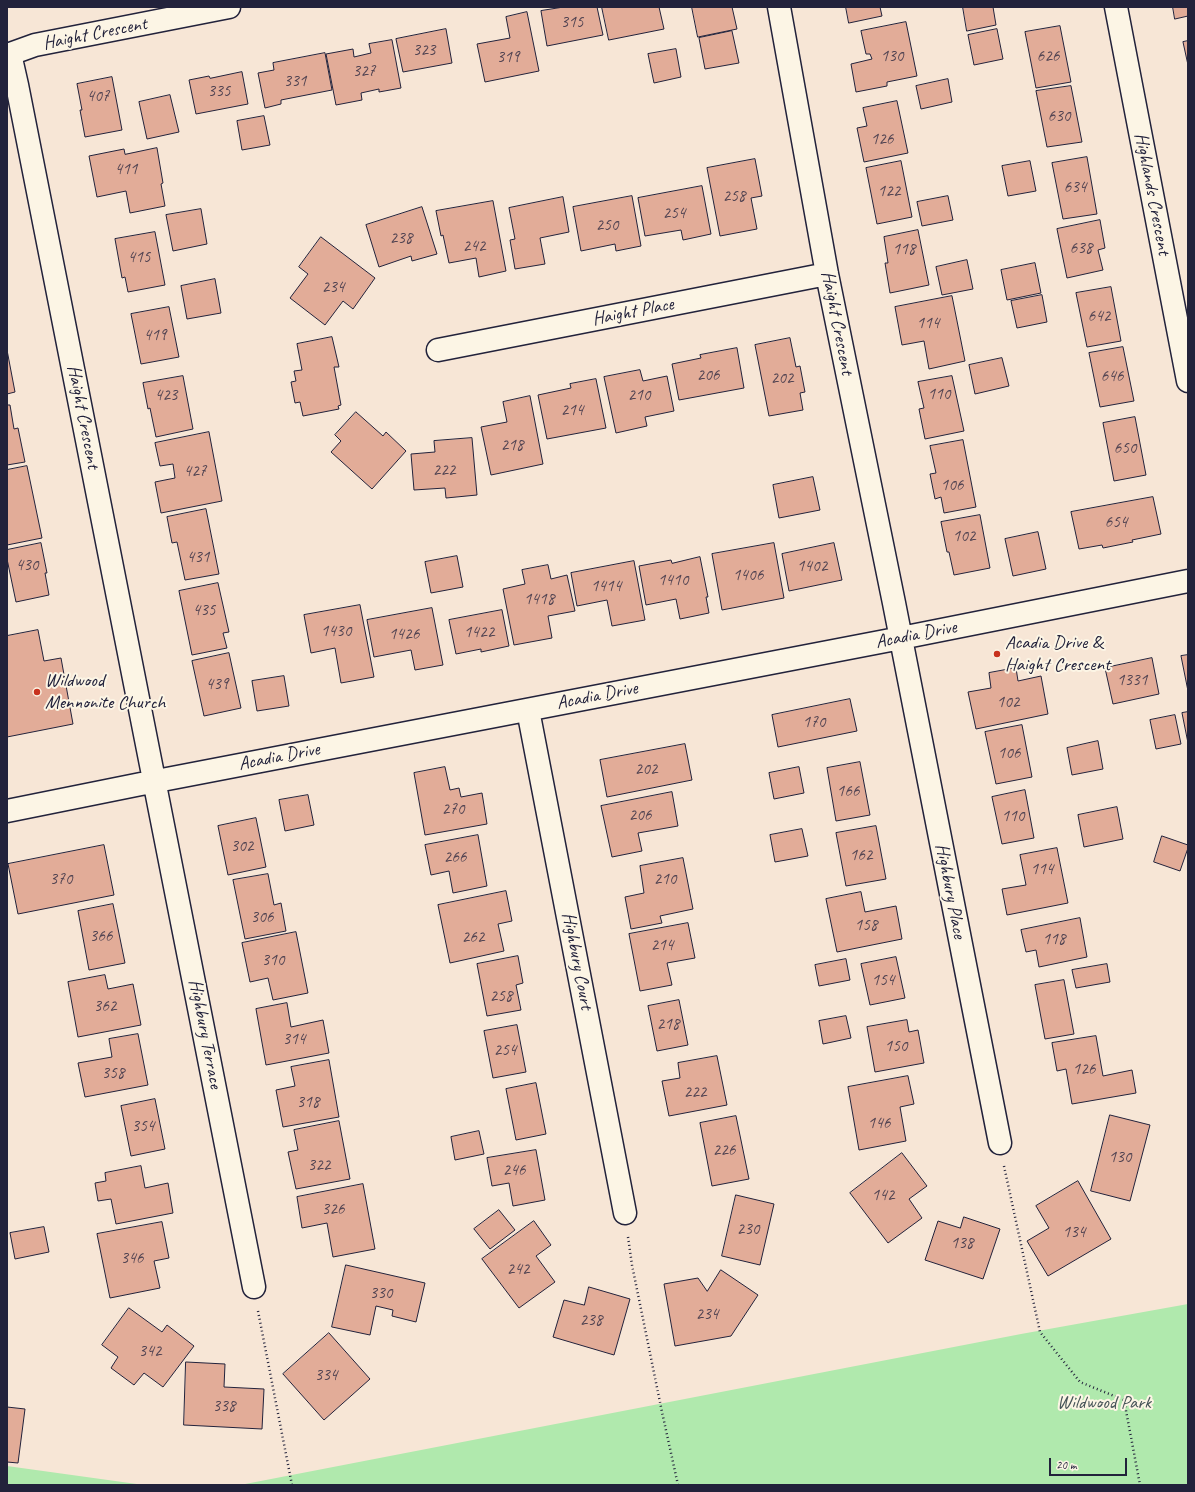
<!DOCTYPE html>
<style>
body{margin:0}
#map{position:relative;width:1195px;height:1492px;overflow:hidden;background:#f7e6d6;font-family:Caveat,sans-serif}
canvas{display:block}
.frame{position:absolute;inset:0;border:8px solid #22223b;pointer-events:none}
.scale{position:absolute;left:1049px;top:1458px;width:78px;height:18px;box-sizing:border-box;border:2px solid #22223b;border-top:0;padding-left:5px;font-size:12px;line-height:14px;white-space:nowrap;color:#22223b;-webkit-text-stroke:3px #fcf5e5;paint-order:stroke}
</style>
<div id="map">
<canvas width="1195" height="1492"></canvas>
<div class="frame"></div>
<div class="scale">20 m</div>
</div>
<script>
const c = document.querySelector('canvas').getContext('2d');
c.lineJoin = 'round';
function fillPath(path, color) {
  c.fillStyle = color;
  c.fill(path, 'evenodd');
}
function strokePath(path, color, width, dash) {
  c.strokeStyle = color;
  c.lineWidth = width;
  c.lineCap = dash ? 'butt' : 'round';
  c.setLineDash(dash || []);
  c.stroke(path);
}
function drawText(font, color, halo, rows, align = 'center') {
  c.font = font + ' Caveat,sans-serif';
  c.lineWidth = 4;
  c.setLineDash([]);
  c.textBaseline = 'middle';
  c.strokeStyle = halo;
  c.fillStyle = color;
  for (const [text, x, y, turn = 0] of rows) {
    c.save();
    c.translate(x, y);
    c.rotate((+turn || 0) * Math.PI / 180);
    c.textAlign = isNaN(turn) ? turn : align;
    if (halo) c.strokeText(text, 0, 0);
    c.fillText(text, 0, 0);
    c.restore();
  }
}
const green = new Path2D(`
 M1188 1304V1485H240L1021 1334Z
 M7 1466 144 1485H7Z`);
const building = new Path2D(`
 M564 7H597L603 35 547 46 541 11Z
 M602 7H659L664 29 609 40Z
 M692 7H732L737 29 698 37Z
 M846 7H880L882 16 849 23Z
 M963 7H993L996 25 967 31Z
 M1173 7H1188V16L1175 19Z
 M527 12 539 71 485 82 477 44 510 38 506 17Z
 M906 22 917 76 887 82V86L856 92 851 64 872 59 870 54H866L861 31Z
 M1060 26 1071 82 1036 88 1025 32Z
 M446 29 452 63 403 72 396 39Z
 M997 29 1003 59 974 65 968 35Z
 M732 31 739 63 705 69 699 38Z
 M392 40 401 88 379 92V89L361 93 362 100 336 105 326 54 353 49 354 57 371 53 369 44Z
 M1188 41V65L1183 42Z
 M676 49 681 77 654 83 648 54Z
 M325 53 332 90 281 100V104L265 108 258 73 274 70 273 63Z
 M242 72 248 104 196 114 189 80 209 76 210 78Z
 M112 77 122 130 85 137 80 110H82L77 84Z
 M948 79 952 102 921 109 916 86Z
 M1071 86 1082 142 1047 147 1036 91Z
 M170 95 179 132 147 139 139 102Z
 M897 101 908 153 864 162 857 128 867 126 863 108Z
 M264 116 270 145 242 150 237 121Z
 M157 148 163 183 161 184 165 206 130 213 126 191 97 197 89 156 124 149 125 154Z
 M1087 157 1097 214 1063 219 1052 163Z
 M755 159 762 196 751 198 757 229 720 236 707 168Z
 M901 161 912 217 877 224 866 168Z
 M1030 161 1036 191 1008 196 1002 166Z
 M702 186 711 234 683 240 681 230 645 236 638 198Z
 M632 196 641 246 616 251 615 244 581 251 573 207Z
 M948 196 953 220 922 226 917 202Z
 M563 197 569 232 540 238 545 264 515 269 510 240 515 239 509 208Z
 M493 201 506 271 479 277 476 258 449 263 443 235 441 236 436 211Z
 M422 207 437 254 412 261 411 256 379 267 366 225Z
 M201 209 207 244 173 251 166 215Z
 M1100 220 1105 248 1098 250 1103 270 1067 278 1057 229Z
 M918 230 929 285 890 293 885 263H888L884 237Z
 M155 232 165 285 128 292 125 277 122 278 115 239Z
 M321 237 375 278 353 309 343 301 325 325 290 298 308 274 299 267Z
 M967 260 973 289 942 295 936 267Z
 M1035 263 1041 293 1007 300 1001 270Z
 M215 279 221 313 187 319 181 286Z
 M1111 287 1121 341 1087 347 1076 293Z
 M1042 295 1047 322 1017 328 1011 301Z
 M952 296 965 361 929 369 924 341 902 345 895 307Z
 M169 307 179 357 141 364 131 314Z
 M332 337 339 367H334L341 405 338 406 339 409 303 416 300 402 295 403 291 382 296 381 294 371 302 370 297 344Z
 M790 338 796 367 800 366 805 392 800 393 803 410 769 416 755 345Z
 M1123 347 1134 401 1100 407 1089 353Z
 M737 348 744 388 679 400 672 364 701 358 700 355Z
 M7 350 15 392 7 394Z
 M1002 358 1009 386 975 394 969 365Z
 M640 370 643 381 667 376 674 411 645 417 647 426 616 433 604 377Z
 M183 376 193 429 156 437 150 408 148 409 143 383Z
 M952 376 964 431 925 439 919 409 924 408 918 382Z
 M596 379 606 428 547 439 538 395 571 388 570 384Z
 M530 396 543 464 491 475 481 427 507 422 503 402Z
 M7 405H10L14 429 18 428 25 462 7 465Z
 M356 412 383 436 386 432 406 451 372 489 331 452 341 441 335 435Z
 M1135 417 1146 475 1114 481 1103 423Z
 M209 432 222 501 161 513 155 482 175 478 173 464 160 466 155 443Z
 M472 438 477 495 446 498 445 488 414 490 411 454 435 452 434 441Z
 M963 440 976 507 944 513 941 497 935 499 930 474 936 473 930 446Z
 M27 466 42 538 7 545V470Z
 M813 477 820 510 779 518 773 485Z
 M1153 497 1161 534 1132 540 1133 542 1103 548 1102 545 1079 549 1071 512Z
 M206 509 219 574 185 580 177 542 172 543 167 517Z
 M980 515 990 568 954 575 949 552H947L941 522Z
 M1038 532 1046 569 1013 576 1005 539Z
 M41 543 47 573H45L49 595 16 602 7 559V550Z
 M774 543 784 598 722 610 712 554Z
 M834 543 842 580 789 591 782 554Z
 M457 556 463 587 431 593 425 562Z
 M700 557 708 597H706L709 613 680 619 676 599 646 605 639 566 671 560 672 563Z
 M634 561 645 620 612 626 607 600 577 606 571 573Z
 M548 565 551 579 567 575 575 611 548 616 552 638 514 645 503 589 525 584 522 570Z
 M218 583 229 632 223 633 227 648 192 655 179 591Z
 M360 605 374 677 341 683 335 648 311 653 304 615Z
 M432 608 443 665 415 670 411 650 374 657 367 620Z
 M502 610 509 646 481 652V649L456 654 449 620Z
 M38 630 44 661 61 658 73 724 7 737V636Z
 M229 653 241 708 204 716 192 661Z
 M1188 655V691L1181 656Z
 M1152 658 1159 694 1113 704 1105 668Z
 M1016 668 1018 681 1041 676 1048 714 976 729 968 692 991 688 989 673Z
 M284 676 289 706 257 711 252 681Z
 M850 699 857 731 778 747 772 715Z
 M1188 712V743L1182 713Z
 M1175 715 1181 744 1156 749 1150 720Z
 M1022 725 1032 777 996 784 985 732Z
 M1098 741 1103 769 1072 775 1067 748Z
 M685 744 692 780 607 797 600 760Z
 M860 762 870 815 836 821 827 768Z
 M445 767 450 790 459 788 461 797 482 793 487 824 425 835 414 773Z
 M799 767 804 793 774 799 769 773Z
 M1025 790 1034 838 1002 844 992 797Z
 M672 792 678 826 638 833 642 851 612 857 601 806Z
 M308 795 314 825 285 831 279 800Z
 M1117 807 1123 839 1084 847 1078 815Z
 M256 818 266 867 228 875 218 826Z
 M876 826 886 879 846 886 836 833Z
 M802 829 808 856 775 862 770 835Z
 M478 835 487 886 453 893 449 871 431 875 425 845Z
 M1162 836 1188 845V848L1180 871 1154 862Z
 M104 845 114 895 18 914 8 864Z
 M1057 848 1068 903 1007 915 1002 889 1026 885 1020 855Z
 M683 858 693 909 660 916 662 923 631 929 625 897 644 893 640 866Z
 M268 874 274 905 281 903 286 931 245 939 233 880Z
 M506 891 512 921 498 924 504 951 450 963 438 905Z
 M861 892 865 912 896 906 902 939 837 952 826 899Z
 M113 904 125 963 89 970 78 911Z
 M1080 918 1087 957 1039 967 1036 950 1026 952 1021 930Z
 M688 923 695 958 667 963 672 985 640 991 629 934Z
 M296 932 308 993 273 1000 268 978 250 982 242 943Z
 M518 956 523 983 516 985 521 1010 487 1016 477 964Z
 M896 957 905 998 870 1005 861 964Z
 M846 959 850 980 819 986 815 965Z
 M1107 964 1110 982 1076 988 1072 970Z
 M105 975 108 989 133 984 141 1025 78 1037 68 982Z
 M1064 980 1074 1034 1045 1039 1035 985Z
 M679 1000 688 1045 657 1051 648 1006Z
 M287 1003 291 1027 323 1020 329 1053 266 1065 256 1009Z
 M846 1016 851 1038 823 1044 819 1021Z
 M907 1020 909 1032 918 1030 924 1063 875 1072 867 1027Z
 M517 1025 526 1072 493 1078 484 1031Z
 M138 1034 148 1085 85 1097 78 1063 112 1057 109 1039Z
 M1096 1036 1103 1076 1132 1070 1136 1093 1072 1104 1066 1069 1057 1071 1052 1043Z
 M717 1056 727 1105 669 1116 662 1081 680 1078 678 1063Z
 M329 1060 339 1117 283 1127 276 1090 295 1086 291 1067Z
 M908 1076 914 1104 900 1107 906 1141 859 1150 848 1087Z
 M536 1083 546 1134 516 1140 506 1089Z
 M155 1099 165 1149 131 1156 121 1106Z
 M1110 1115 1150 1125 1130 1201 1091 1191Z
 M736 1116 749 1179 712 1186 700 1123Z
 M339 1121 350 1179 296 1189 288 1152 298 1150 294 1130Z
 M479 1131 484 1154 455 1160 451 1137Z
 M536 1150 545 1200 513 1206 509 1183 492 1186 487 1158Z
 M902 1153 927 1186 909 1199 922 1218 888 1243 850 1193Z
 M141 1166 145 1188 168 1183 173 1213 116 1224 111 1199 98 1201 95 1183 106 1181 105 1173Z
 M1078 1181 1111 1239 1048 1276 1027 1241 1049 1228 1036 1206Z
 M363 1184 375 1249 333 1257 327 1223 302 1228 297 1197Z
 M736 1195 774 1204 760 1265 722 1256Z
 M499 1210 515 1230 490 1249 474 1229Z
 M964 1217 1000 1229 983 1279 925 1260 938 1221 960 1228Z
 M534 1221 551 1245 536 1256 555 1282 519 1308 482 1259Z
 M162 1222 169 1258 154 1261 160 1288 110 1298 97 1234Z
 M44 1227 49 1252 15 1259 10 1233Z
 M346 1265 425 1283 416 1322 392 1316 393 1310 376 1306 370 1335 332 1327Z
 M721 1270 758 1295 731 1336 675 1346 664 1284 698 1278 707 1291Z
 M589 1287 630 1299 614 1355 553 1337 564 1300 584 1305Z
 M129 1308 162 1332 167 1325 194 1346 163 1387 144 1373 134 1385 111 1368 118 1357 102 1345Z
 M329 1333 370 1379 324 1420 283 1374Z
 M186 1362 225 1364 224 1387 264 1389 262 1429 184 1425Z
 M7 1407 25 1409 18 1463 7 1462Z`);
const path = new Path2D(`
 M1004 1166 1040 1332 1080 1382 1124 1400 1140 1485
 M628 1237 632 1265 662 1412 678 1485
 M258 1311 292 1485`);
const minor = new Path2D(`
 M229 7 35 45 10 54 17 85 254 1287
 M779 7 827 274 894 603 1000 1143
 M1116 7 1188 381
 M438 350 827 274
 M528 710 625 1213
 M7 811 141 784 901 638 1188 581`);
const markers = [
 [997,654,4,"#c8321e"],
 [37,692,4,"#c8321e"]
];
const numberNames = [
 ["315",572,23],
 ["323",424,51],
 ["130",892,57],
 ["626",1048,57],
 ["319",508,58],
 ["327",364,72],
 ["331",295,82],
 ["335",219,92],
 ["407",98,97],
 ["630",1059,117],
 ["126",882,140],
 ["411",126,170],
 ["634",1075,188],
 ["122",889,192],
 ["258",734,197],
 ["254",674,214],
 ["250",607,226],
 ["238",401,239],
 ["242",474,247],
 ["638",1081,249],
 ["118",904,250],
 ["415",139,258],
 ["234",333,288],
 ["642",1099,317],
 ["114",928,324],
 ["419",155,336],
 ["206",708,376],
 ["646",1112,377],
 ["202",782,379],
 ["110",939,395],
 ["423",166,396],
 ["210",639,396],
 ["214",572,411],
 ["218",512,446],
 ["650",1125,449],
 ["222",444,471],
 ["427",195,472],
 ["106",952,486],
 ["654",1116,523],
 ["102",964,537],
 ["431",198,558],
 ["430",27,566],
 ["1402",812,567],
 ["1406",748,576],
 ["1410",673,581],
 ["1414",606,587],
 ["1418",539,600],
 ["435",204,611],
 ["1430",336,632],
 ["1422",479,633],
 ["1426",404,635],
 ["1331",1132,681],
 ["439",217,685],
 ["102",1008,703],
 ["170",814,723],
 ["106",1009,754],
 ["202",646,770],
 ["166",848,792],
 ["270",453,810],
 ["206",640,816],
 ["110",1013,817],
 ["302",242,847],
 ["162",861,856],
 ["266",455,858],
 ["114",1042,870],
 ["370",61,880],
 ["210",665,880],
 ["306",262,918],
 ["158",866,926],
 ["366",101,937],
 ["262",473,938],
 ["118",1054,940],
 ["214",662,946],
 ["310",273,961],
 ["154",883,981],
 ["258",501,997],
 ["362",105,1007],
 ["218",668,1025],
 ["314",294,1040],
 ["150",896,1047],
 ["254",505,1051],
 ["126",1084,1070],
 ["358",113,1074],
 ["222",695,1093],
 ["318",308,1103],
 ["146",879,1124],
 ["354",143,1127],
 ["226",724,1151],
 ["130",1120,1158],
 ["322",319,1166],
 ["246",514,1171],
 ["142",883,1196],
 ["326",333,1210],
 ["230",748,1230],
 ["134",1074,1233],
 ["138",962,1244],
 ["346",132,1259],
 ["242",518,1270],
 ["330",381,1294],
 ["234",707,1315],
 ["238",591,1321],
 ["342",150,1352],
 ["334",326,1376],
 ["338",224,1407]
];
const streetNames = [
 ["Haight Crescent",95,34,-11],
 ["Highlands Crescent",1152,194,79],
 ["Haight Place",633,312,-11],
 ["Haight Crescent",837,323,79],
 ["Haight Crescent",83,417,79],
 ["Acadia Drive",916,635,-11],
 ["Acadia Drive",597,696,-11],
 ["Acadia Drive",279,757,-11],
 ["Highbury Place",950,891,79],
 ["Highbury Court",577,961,79],
 ["Highbury Terrace",205,1034,79]
];
const poiNames = [
 ["Acadia Drive &",1005,643],
 ["Haight Crescent",1005,665],
 ["Wildwood",45,681],
 ["Mennonite Church",45,703]
];
const parkNames = [
 ["Wildwood Park",1104,1403]
];
fillPath(green, '#b0e9ad');
fillPath(building, '#e2ac98');
strokePath(building, '#22223b', 1);
strokePath(minor, '#22223b', 25);
strokePath(path, '#22223b', 2.5, [1, 3]);
strokePath(minor, '#fcf5e5', 22);
for (const [x, y, r, color] of markers) {
  const dot = new Path2D();
  dot.arc(x, y, r, 0, 2 * Math.PI);
  c.fillStyle = color;
  c.fill(dot);
  strokePath(dot, '#fcf5e5', 1.5);
}
drawText('17px', '#524452', null, numberNames);
drawText('19px', '#22223b', '#fcf5e5', streetNames);
drawText('19px', '#22223b', '#fcf5e5', poiNames, 'left');
drawText('19px', '#465458', '#fcf5e5', parkNames);
</script>
